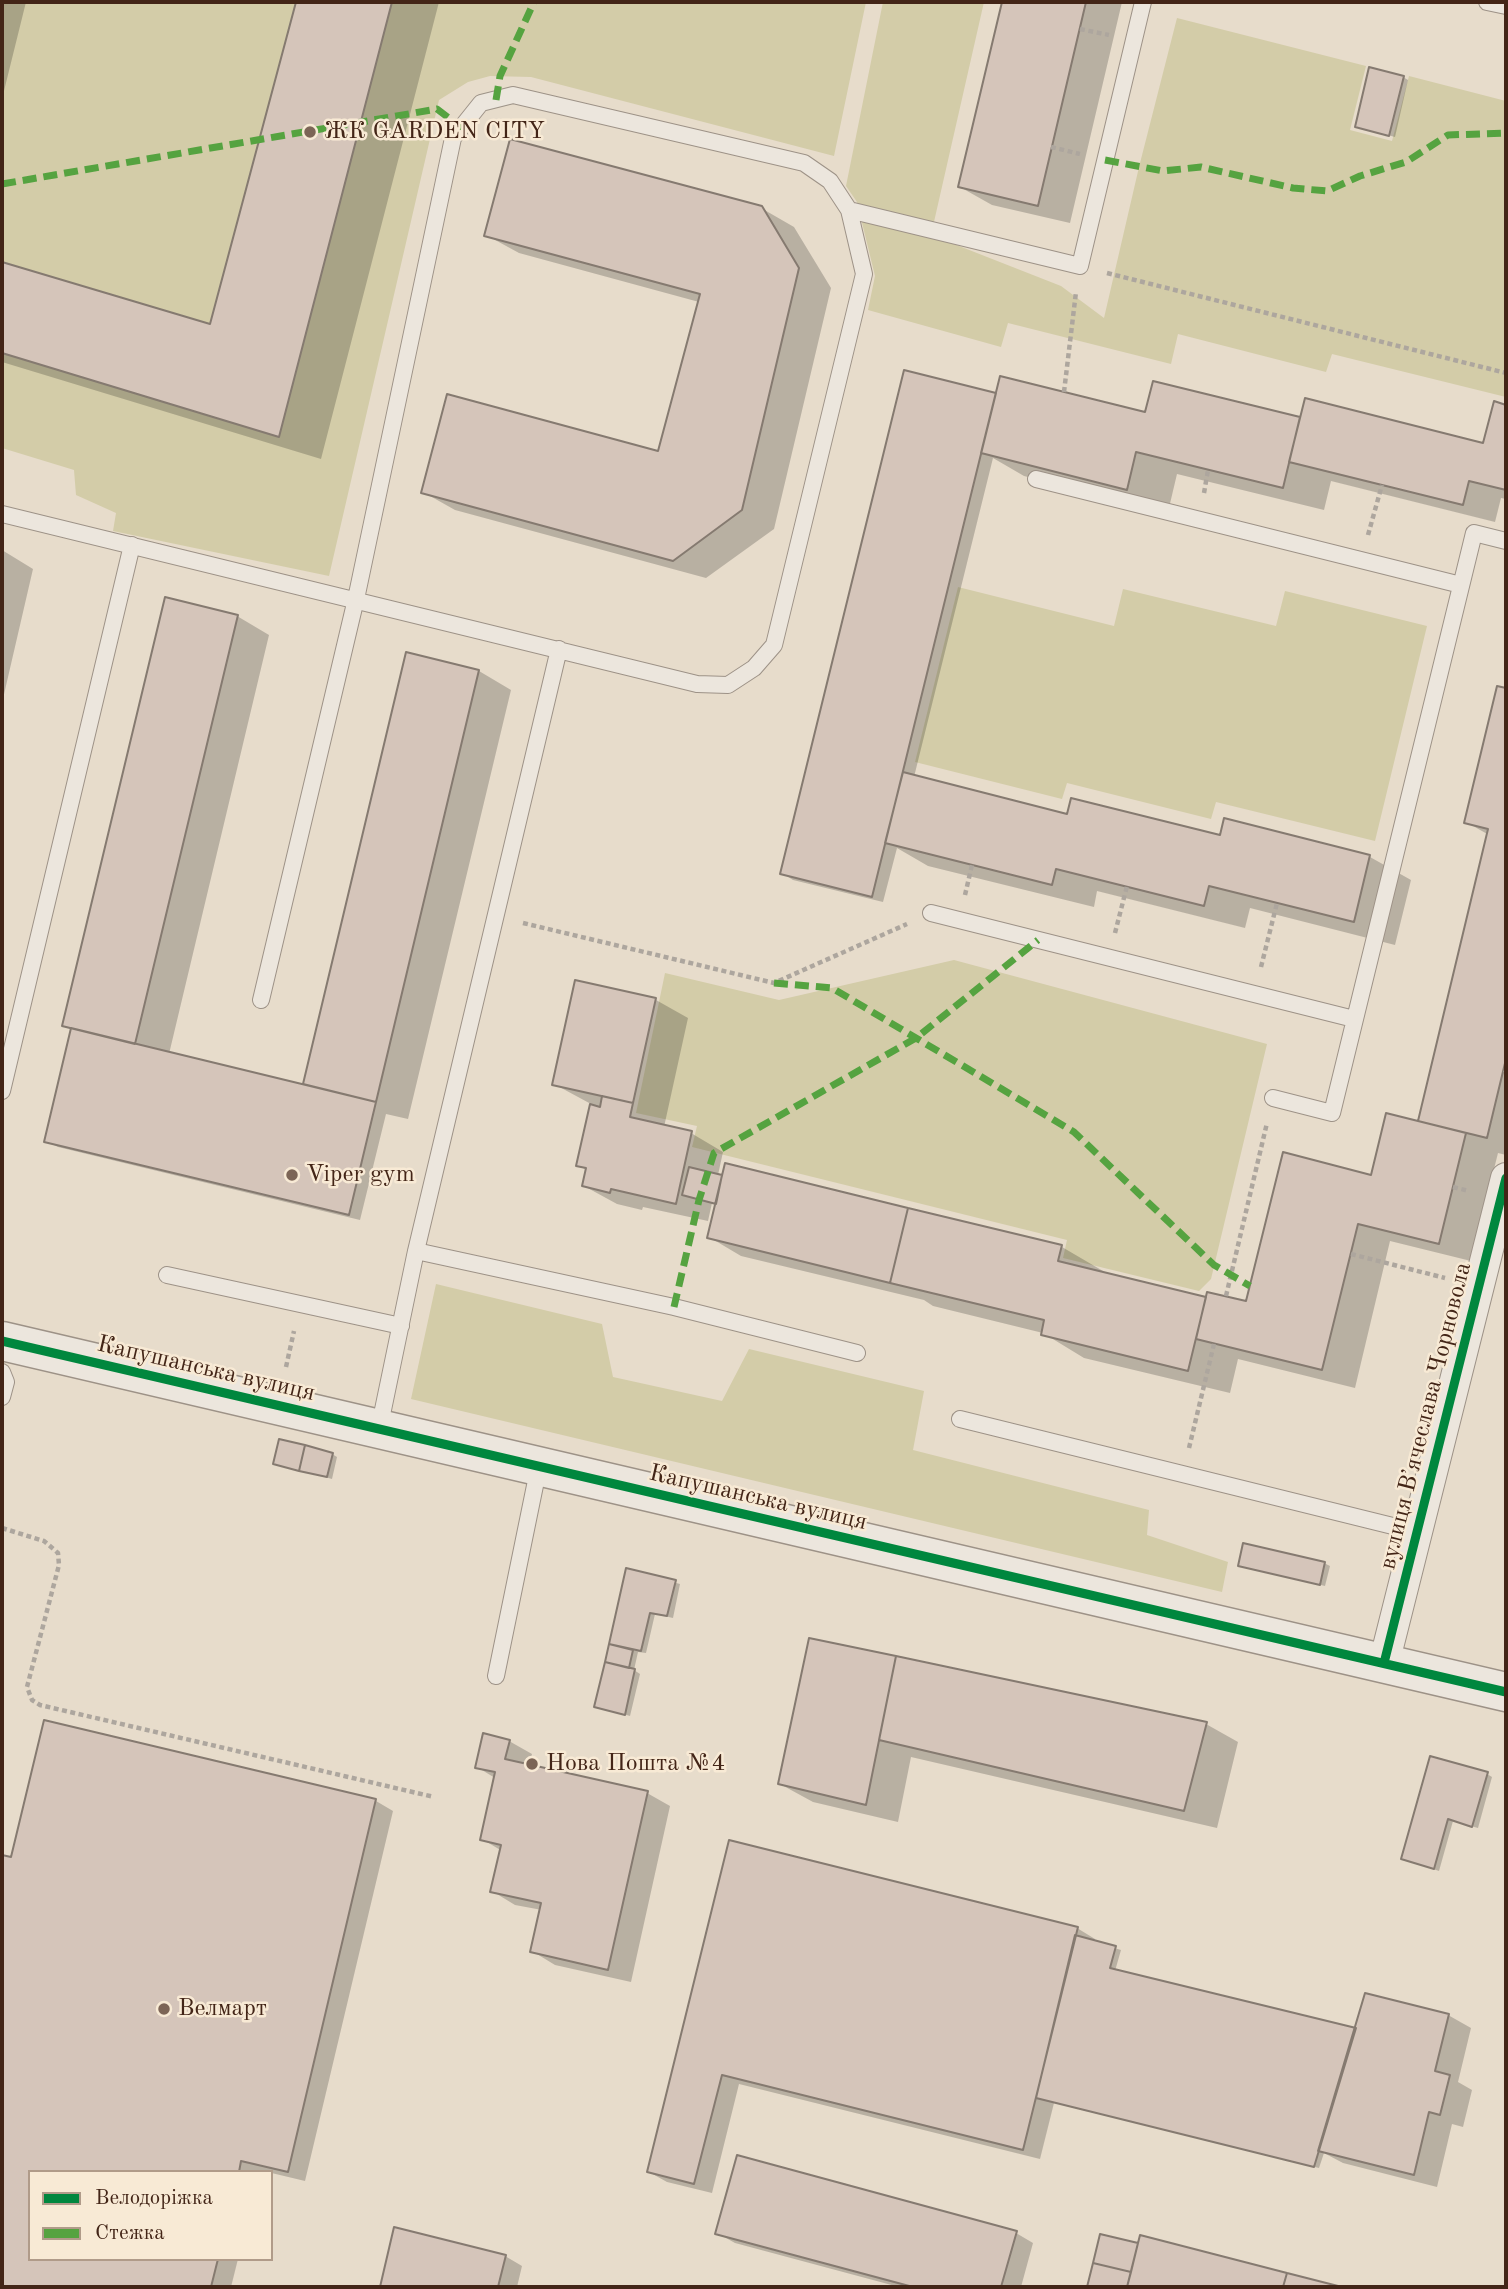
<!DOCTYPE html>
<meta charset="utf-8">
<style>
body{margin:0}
#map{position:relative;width:1508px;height:2289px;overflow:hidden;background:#e7dccb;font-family:"Old Standard TT",serif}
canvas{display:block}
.frame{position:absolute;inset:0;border:4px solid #432517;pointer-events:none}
.legend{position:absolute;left:28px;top:2170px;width:245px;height:91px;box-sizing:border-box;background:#f8ead5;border:2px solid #b09b89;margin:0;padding:9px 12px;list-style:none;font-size:21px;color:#432517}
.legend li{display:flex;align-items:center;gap:14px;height:35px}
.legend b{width:35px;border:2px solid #b09b89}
</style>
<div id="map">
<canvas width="1508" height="2289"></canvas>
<div class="frame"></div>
<ul class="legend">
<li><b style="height:9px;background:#00873e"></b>Велодоріжка</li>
<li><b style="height:9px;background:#55a340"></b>Стежка</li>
</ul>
</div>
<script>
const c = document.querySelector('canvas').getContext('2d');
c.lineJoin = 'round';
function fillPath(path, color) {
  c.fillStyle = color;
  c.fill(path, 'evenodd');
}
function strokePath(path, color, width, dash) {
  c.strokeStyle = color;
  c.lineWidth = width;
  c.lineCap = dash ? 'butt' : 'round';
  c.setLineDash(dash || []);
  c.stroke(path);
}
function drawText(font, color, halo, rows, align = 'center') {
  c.font = font + ' "Old Standard TT",serif';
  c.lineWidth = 5;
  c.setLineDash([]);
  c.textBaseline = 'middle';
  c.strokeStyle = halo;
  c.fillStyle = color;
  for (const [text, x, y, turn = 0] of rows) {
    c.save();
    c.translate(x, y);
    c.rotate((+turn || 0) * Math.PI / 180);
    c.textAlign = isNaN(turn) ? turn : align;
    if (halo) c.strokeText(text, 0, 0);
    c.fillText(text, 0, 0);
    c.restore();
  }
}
const green = new Path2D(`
 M2 2H866L834 156 531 77 490 76 468 82 439 100 329 576 113 531 116 513 76 495 74 470 2 448Z
 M883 2H984L931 235 1061 286 1104 318 1139 167 1177 18 1366 66 1350 130 1392 141 1409 76 1506 101V397L1332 354 1326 372 1178 334 1171 364 1008 323 1001 347 868 310 875 276 857 202 846 186Z
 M958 587 1114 626 1123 589 1276 626 1285 591 1427 626 1375 841 1216 802 1211 819 1067 783 1062 799 915 762Z
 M954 960 1267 1044 1211 1279 1199 1291 1063 1258 1067 1240 692 1147 697 1126 636 1113 665 973 779 1000Z
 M436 1284 602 1324 613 1377 722 1401 749 1349 924 1391 913 1450 1149 1510 1147 1535 1228 1562 1222 1592 411 1399Z`);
const shadow = new Path2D(`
 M2 2H26L2 99Z
 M297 2H439L321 459 2 362V263L211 327Z
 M1004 2H1122L1070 223 992 205 960 187Z
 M1403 77 1408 80 1395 137 1357 127Z
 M761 208 794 227 831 288 774 529 706 578 455 510 423 492 659 453 699 302 519 253 486 235Z
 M995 395 1147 415 1299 419 1485 445 1495 404 1506 406V499L1501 498 1495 522 1331 481 1324 510 1177 474 1168 512 1024 476 993 458 914 777 1069 816 1370 857 1411 880 1395 945 1250 908 1245 928 1097 891 1094 907 928 866 897 848 883 902 793 880 782 873Z
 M2 550 33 569 2 703Z
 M237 616 269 635 169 1054 304 1087 407 654 479 671 511 690 408 1119 386 1114 360 1220 58 1147 46 1141 72 1030 64 1025Z
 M1498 688 1506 690V1155L1498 1153 1471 1261 1390 1241 1355 1388 1238 1359 1230 1393 1084 1358 1043 1333 933 1306 924 1300 741 1256 709 1237 717 1205 712 1203 708 1221 643 1207 642 1210 617 1204 584 1186 588 1171 578 1165 591 1104 554 1084 576 982 656 1000 688 1018 664 1127 691 1133 723 1152 718 1175 724 1178 727 1165 1062 1247 1103 1271 1102 1274 1207 1299 1248 1304 1426 1124 1420 1120 1489 835 1466 822Z
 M332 1454 337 1457 332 1479 275 1463Z
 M1324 1563 1330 1566 1325 1586 1240 1565Z
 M628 1570 680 1584 673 1618 655 1614 646 1653 638 1652 634 1670 640 1674 630 1716 596 1706Z
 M810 1640 1206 1724 1238 1742 1217 1828 911 1757 898 1822 813 1802 780 1784Z
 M509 1741 532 1754 529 1766 647 1793 670 1806 631 1982 555 1965 532 1951 542 1910 515 1905 492 1891 502 1851 482 1839 495 1778 477 1767Z
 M1487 1774 1492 1777 1478 1828 1453 1821 1439 1871 1403 1859Z
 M376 1801 393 1811 305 2181 259 2170 30 2172V2259H238L231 2287H2V1857L13 1859Z
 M730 1842 1077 1928 1095 1939 1094 1942 1121 1950 1115 1971 1355 2030 1448 2015 1471 2028 1458 2082 1472 2090 1463 2127 1452 2124 1437 2187 1343 2163 1324 2153 1319 2168 1054 2103 1040 2159 739 2084 712 2193 667 2182 649 2172Z
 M395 2229 505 2256 522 2266 517 2287H381Z
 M717 2233H1016L1033 2243 1021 2287H899L735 2243Z
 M1101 2236 1139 2245 1141 2237 1335 2287H1088Z`);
const building = new Path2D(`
 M296 2H392L279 437 2 353V262L210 324Z
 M1002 2H1086L1038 206 958 187Z
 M1369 67 1404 76 1389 136 1355 127Z
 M510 139 762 206 799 268 742 510 673 561 421 493 447 394 658 451 700 294 484 236Z
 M904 370 996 393 872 897 780 874Z
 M1000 376 1145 412 1153 381 1300 417 1283 488 1136 452 1127 490 981 453Z
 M1305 398 1483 443 1494 401 1506 405V490L1469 481 1463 505 1289 462Z
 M165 597 238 615 135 1044 62 1026Z
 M406 652 479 670 376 1102 303 1084Z
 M1497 686 1506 688V1059L1487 1138 1418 1121 1488 829 1464 823Z
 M903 772 1067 814 1071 798 1220 835 1224 818 1370 855 1354 922 1209 886 1204 906 1056 869 1052 885 885 843Z
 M575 980 656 998 633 1103 552 1085Z
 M71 1028 376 1102 349 1215 44 1142Z
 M602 1096 633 1103 630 1117 692 1131 676 1204 611 1189 610 1193 582 1186 586 1168 576 1166 590 1104 600 1107Z
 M1386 1113 1466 1133 1439 1244 1358 1224 1322 1370 1196 1339 1207 1292 1246 1301 1283 1152 1371 1175Z
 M725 1163 908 1208 890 1283 707 1238Z
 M689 1167 722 1175 716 1204 682 1195Z
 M908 1208 1062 1245 1058 1261 1206 1297 1188 1371 1041 1335 1044 1320 890 1283Z
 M279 1439 305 1445 299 1471 273 1464Z
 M305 1445 333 1453 327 1477 299 1471Z
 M1243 1543 1325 1562 1320 1585 1238 1566Z
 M626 1568 676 1580 667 1616 650 1613 641 1651 609 1644Z
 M809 1638 896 1656 866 1805 778 1784Z
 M609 1644 633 1650 629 1668 605 1662Z
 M896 1656 1207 1722 1184 1811 879 1740Z
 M605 1662 635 1669 625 1715 594 1707Z
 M44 1720 376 1799 288 2172 241 2161 239 2172H30V2259H218L211 2287H2V1855L11 1857Z
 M483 1733 510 1740 505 1759 648 1791 608 1970 530 1952 541 1903 490 1892 501 1845 480 1840 495 1772 475 1768Z
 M1430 1756 1488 1772 1472 1827 1448 1819 1434 1869 1401 1859Z
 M729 1840 1078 1927 1023 2150 722 2075 694 2184 647 2172Z
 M1075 1935 1116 1946 1110 1968 1356 2028 1314 2167 1036 2098Z
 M1365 1993 1449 2014 1435 2071 1450 2075 1440 2115 1429 2112 1414 2175 1318 2151Z
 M737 2155 1017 2231 1001 2287H913L715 2234Z
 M394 2227 506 2255 498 2287H380Z
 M1100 2234 1138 2243 1131 2272 1093 2263Z
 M1140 2235 1287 2273 1283 2287H1127Z
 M1093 2263 1131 2272 1127 2287H1087Z
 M1287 2273 1342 2287H1283Z`);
const path = new Path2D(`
 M1080 29 1109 35
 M1051 147 1080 154
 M1107 273 1506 373
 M1064 392 1076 292
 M1204 493 1208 470
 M1368 535 1382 485
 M965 895 972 865
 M523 923 774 983 907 924
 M1115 933 1127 886
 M1261 967 1277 903
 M1504 1070 1506 1071
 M1453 1187 1469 1191
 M1351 1254 1445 1278
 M1226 1296 1267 1123
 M286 1367 294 1331
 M1189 1448 1214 1344
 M2 1528 44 1541 58 1553 59 1565 27 1687 32 1700 40 1705 434 1797`);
const service = new Path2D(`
 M1487 2 1506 6
 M849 210 1080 266 1143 2
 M1036 479 1461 585
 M2 514 697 684 728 685 754 668 774 645 864 274 849 210 830 181 804 163 513 95 481 103 453 138 356 599 261 1000
 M931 913 1354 1019
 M2 1091 132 545
 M1273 1098 1332 1113 1474 533 1506 541
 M416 1251 559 649
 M167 1275 401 1326
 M2 1372 6 1382 2 1397
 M960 1419 1417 1532
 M379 1429 416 1251 674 1307 857 1353
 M496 1676 539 1466`);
const minor = new Path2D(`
 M1384 1663 1506 1178`);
const tertiary = new Path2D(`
 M2 1341 1506 1692`);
const quiet = new Path2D(`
 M496 100 500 76 534 2
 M1105 160 1163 171 1201 167 1293 188 1327 191 1360 176 1406 162 1448 135 1506 133
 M2 184 437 109 462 128
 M774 983 832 988 1074 1132 1214 1265 1250 1286
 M674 1307 699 1200 714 1153 916 1038 1038 940`);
const cycleway = new Path2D(`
 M2 1341 1506 1692
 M1384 1663 1506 1178`);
const markers = [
 [310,132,7,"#7c6556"],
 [292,1175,7,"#7c6556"],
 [532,1764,7,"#7c6556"],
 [164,2009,7,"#7c6556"]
];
const poiNames = [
 ["ЖК GARDEN CITY",324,132],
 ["Viper gym",306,1175],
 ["Нова Пошта №4",546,1764],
 ["Велмарт",178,2009]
];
const streetNames = [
 ["Капушанська вулиця",206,1369,13],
 ["вулиця Вʼячеслава Чорновола",1426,1416,-76],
 ["Капушанська вулиця",758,1498,13]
];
fillPath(green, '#d3cca8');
fillPath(shadow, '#0003');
fillPath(building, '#d5c5ba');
strokePath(building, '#857a70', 2);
strokePath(service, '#9d9287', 18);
strokePath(minor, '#9d9287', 32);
strokePath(tertiary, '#9d9287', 41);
strokePath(path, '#ada69e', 4.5, [5, 3.5]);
strokePath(service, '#ece6dd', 16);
strokePath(minor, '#ece6dd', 30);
strokePath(tertiary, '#ece6dd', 38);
strokePath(quiet, '#55a340', 7, [14, 7]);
strokePath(cycleway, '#00873e', 9);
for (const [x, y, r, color] of markers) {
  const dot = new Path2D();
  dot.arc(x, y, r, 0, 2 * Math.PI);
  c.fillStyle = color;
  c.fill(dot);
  strokePath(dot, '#f8ead5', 2.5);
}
drawText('24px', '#432517', '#f8ead5', poiNames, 'left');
drawText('24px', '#432517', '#f8ead5', streetNames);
</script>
